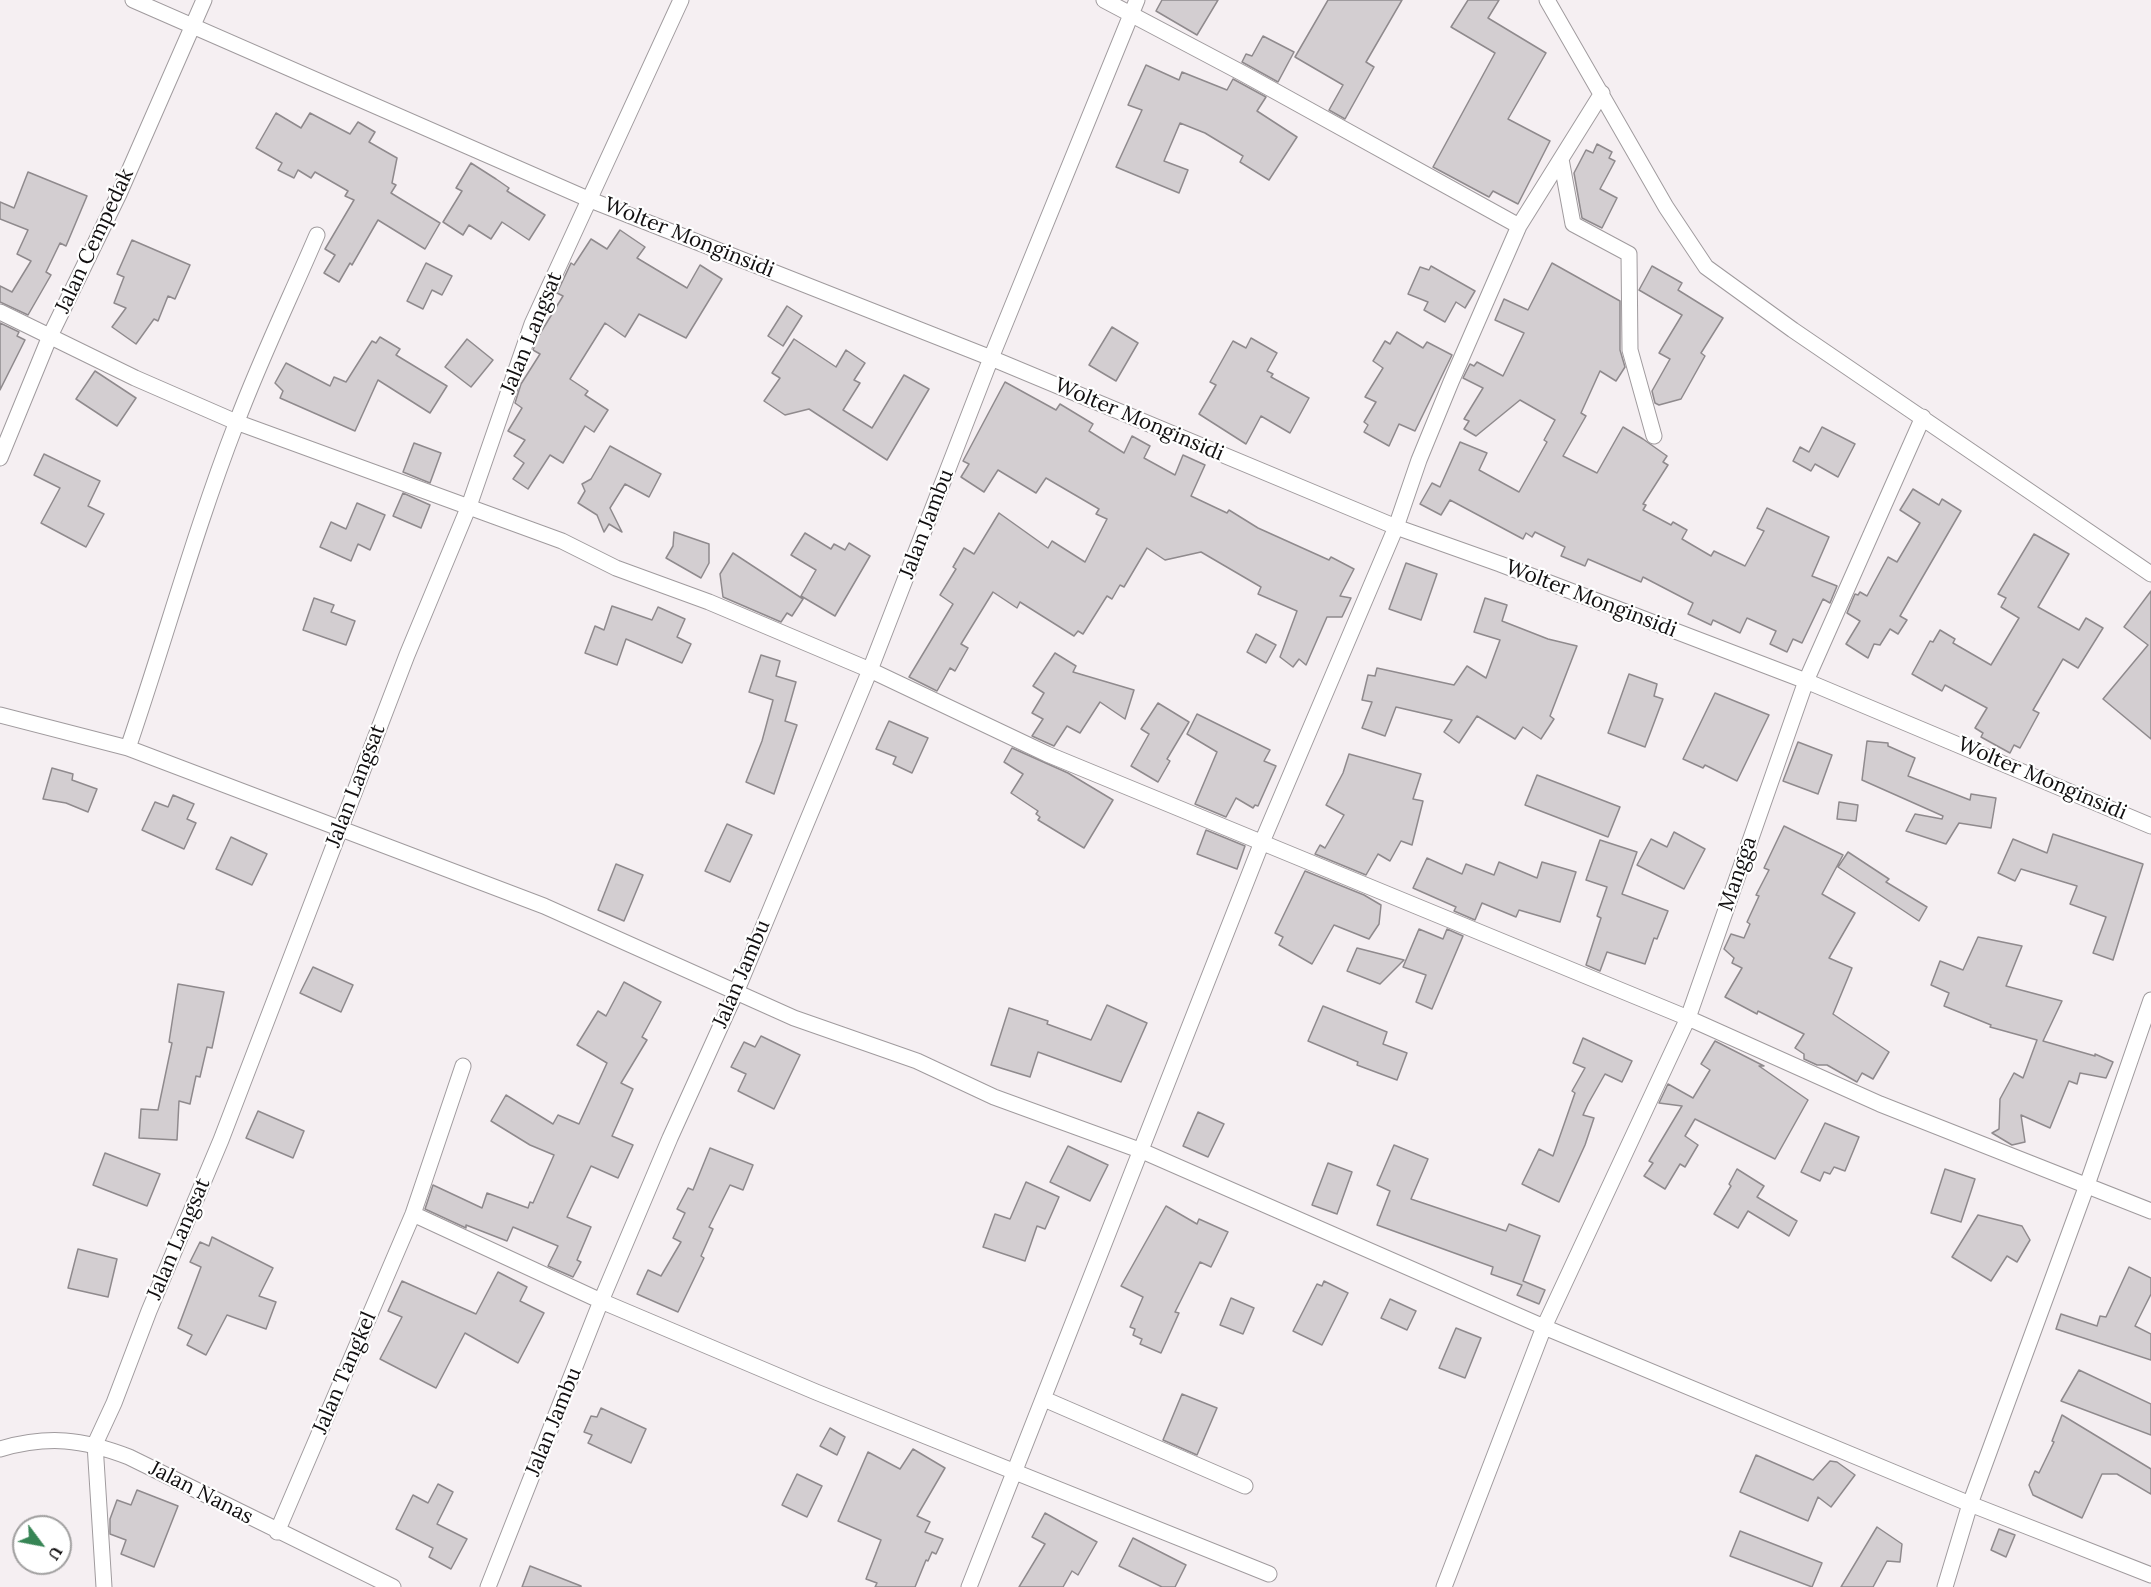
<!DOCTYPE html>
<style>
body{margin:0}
#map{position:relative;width:2151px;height:1587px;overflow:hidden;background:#f5eff2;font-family:Lora,serif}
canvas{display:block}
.north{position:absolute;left:12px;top:1515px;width:60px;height:60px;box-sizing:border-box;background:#fff;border:2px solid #a09f9f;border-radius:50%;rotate:122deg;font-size:16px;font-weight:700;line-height:24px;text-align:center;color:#110f10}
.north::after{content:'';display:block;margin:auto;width:21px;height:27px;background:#378555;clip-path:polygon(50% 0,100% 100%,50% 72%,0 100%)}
</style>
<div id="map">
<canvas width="2151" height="1587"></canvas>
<div class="north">U</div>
</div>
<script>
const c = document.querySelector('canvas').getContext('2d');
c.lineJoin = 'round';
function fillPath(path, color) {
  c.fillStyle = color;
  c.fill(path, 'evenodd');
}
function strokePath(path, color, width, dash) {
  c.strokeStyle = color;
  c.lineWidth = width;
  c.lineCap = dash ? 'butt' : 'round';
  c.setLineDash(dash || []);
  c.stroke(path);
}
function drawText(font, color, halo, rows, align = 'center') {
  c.font = font + ' Lora,serif';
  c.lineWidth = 4.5;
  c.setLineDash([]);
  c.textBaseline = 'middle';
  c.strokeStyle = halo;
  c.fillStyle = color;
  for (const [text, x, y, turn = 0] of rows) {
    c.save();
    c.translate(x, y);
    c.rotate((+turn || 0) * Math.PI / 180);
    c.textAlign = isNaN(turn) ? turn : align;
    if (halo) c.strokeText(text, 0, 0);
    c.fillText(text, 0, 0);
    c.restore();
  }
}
const building = new Path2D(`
 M1162 0H1218L1197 35 1156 11Z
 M1328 0H1402L1366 62 1374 67 1345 119 1329 110 1343 85 1295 57Z
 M1468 0H1499L1488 18 1546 53 1508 119 1550 141 1518 204 1493 191 1489 197 1433 167 1495 53 1451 27Z
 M1263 36 1294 52 1278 82 1242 62 1246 54 1252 56Z
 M1146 65 1179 80 1182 72 1227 90 1233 79 1266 97 1257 111 1297 137 1269 180 1240 162 1243 156 1205 133 1180 123 1164 161 1188 170 1179 193 1116 167 1142 110 1128 105Z
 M276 113 301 128 310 113 350 134 358 122 375 132 369 142 397 158 392 183 396 185 391 193 440 223 425 249 378 220 352 265 350 263 339 282 324 273 335 255 325 249 354 200 345 196 348 191 315 172 311 178 298 170 294 178 278 170 282 163 256 148Z
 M1597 144 1612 152 1609 158 1615 161 1600 189 1617 198 1602 228 1582 218 1574 173 1586 150 1593 153Z
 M471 163 496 179 509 188 507 191 545 215 529 240 502 222 491 239 469 225 463 235 443 222 462 191 456 188Z
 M28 172 87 196 66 246 60 243 46 272 51 275 28 315 0 302V286L12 292 31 261 17 254 28 230 0 219V202L14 208Z
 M620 230 645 247 637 258 687 288 700 265 722 279 686 338 639 314 625 337 605 323 570 379 588 391 585 395 608 410 594 432 585 426 563 463 550 455 528 489 513 479 524 463 514 456 525 440 508 431 522 408 515 403 521 384 540 354 533 350 538 337 563 296 557 293 571 263 574 265 591 239 607 249Z
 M132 240 190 265 175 299 168 296 158 321 154 319 136 344 112 327 126 308 114 303 124 277 117 274Z
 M426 263 452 276 442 295 432 290 423 309 407 301Z
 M1552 263 1620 301V350L1625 367 1616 381 1600 371 1581 413 1586 416 1563 456 1597 473 1623 427 1643 439 1667 456 1663 462 1668 465 1643 504 1646 505 1643 510 1671 525 1673 522 1687 530 1682 539 1711 556 1714 551 1745 566 1764 531 1757 528 1767 508 1829 537 1812 576 1837 586 1830 603 1823 599 1802 643 1793 639 1787 652 1770 644 1776 631 1747 618 1740 633 1713 620 1711 625 1688 614 1693 603 1643 577 1641 582 1588 559 1585 566 1561 556 1565 547 1535 532 1532 537 1526 533 1523 539 1450 500 1441 515 1420 504 1432 483 1440 487 1460 442 1487 453 1479 470 1519 492 1547 442 1544 440 1555 420 1520 400 1476 436 1464 429 1469 421 1464 419 1483 388 1463 378 1470 364 1474 366 1477 362 1503 376 1524 333 1495 320 1504 299 1528 310Z
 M1431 266 1475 291 1465 308 1456 302 1445 322 1424 310 1428 302 1408 294 1420 267 1429 270Z
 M1652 266 1682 283 1678 290 1723 318 1701 353 1705 356 1681 399 1659 405 1655 403 1652 391 1670 359 1659 353 1682 315 1639 290Z
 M787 306 802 316 783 346 768 336Z
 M0 323 19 332 17 336 25 340 0 390Z
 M1112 327 1138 343 1116 381 1089 365Z
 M1397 332 1423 348 1427 342 1452 355 1415 431 1399 424 1389 446 1364 432 1368 425 1364 422 1376 402 1365 397 1383 368 1373 361 1385 341 1390 344Z
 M380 337 400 349 396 355 447 386 430 413 378 380 355 431 280 398 283 391 275 383 286 363 330 386 334 377 346 382 372 341 376 343Z
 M1251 338 1277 353 1267 371 1273 374 1271 377 1309 398 1290 433 1261 416 1246 444 1199 414 1216 385 1210 382 1233 341 1246 348Z
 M467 339 493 360 471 387 445 367Z
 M794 339 836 367 846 350 865 363 854 380 860 383 843 410 872 428 904 375 929 389 887 460 809 409 785 415 764 401 780 378 772 373Z
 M95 371 136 398 117 426 76 399Z
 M1005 382 1056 410 1060 404 1093 424 1089 431 1124 453 1132 436 1150 446 1144 458 1175 475 1183 455 1205 465 1191 496 1227 513 1229 510 1258 528 1329 560 1331 557 1354 569 1340 596 1351 598 1342 617H1327L1306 665 1299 659 1293 667 1280 657 1297 611 1258 594 1261 587 1201 552 1165 560 1147 548 1124 587 1120 585 1112 599 1107 596 1083 634 1078 631 1074 636 1020 602 1017 608 993 592 961 644 968 648 955 671 950 668 937 691 909 677 953 604 940 595 956 569 953 567 964 548 974 554 999 513 1048 548 1052 541 1085 562 1107 519 1096 514 1099 509 1046 478 1036 493 998 470 984 492 961 477 969 464 963 461Z
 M1822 427 1855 444 1838 477 1815 464 1811 471 1793 461 1800 447 1809 452Z
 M414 443 441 453 430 483 403 472Z
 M610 446 661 474 649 497 625 484 610 508 622 532 609 524 604 532 597 515 578 503 585 491 582 484 591 479Z
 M44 454 100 481 88 506 104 514 86 547 41 523 60 488 34 475Z
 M1913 489 1939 505 1942 499 1961 511 1900 616 1907 620 1898 634 1890 629 1880 645 1874 644 1868 658 1846 644 1860 621 1847 613 1855 594 1858 595 1860 592 1867 596 1888 557 1897 562 1920 523 1900 510Z
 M403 493 430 505 421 528 393 516Z
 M357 503 385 515 370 550 358 544 351 561 320 547 331 522 346 529Z
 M674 532 709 544V563L701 578 666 558 673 546Z
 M805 533 831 549 834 544 845 550 849 543 870 556 835 616 801 596 816 570 791 555Z
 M2034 534 2069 554 2038 607 2079 630 2086 618 2103 628 2078 668 2063 659 2033 710 2039 713 2020 748 2014 745 2010 753 1981 737 1983 733 1975 728 1987 708 1945 685 1942 691 1912 674 1930 641 1933 642 1940 630 1955 639 1953 643 1991 665 2019 618 2001 607 2006 598 1998 594Z
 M733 553 803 599 792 616 787 613 781 622 723 597 720 574Z
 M1406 563 1437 574 1421 620 1389 609Z
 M2151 591V739L2103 699 2148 645 2124 627Z
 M314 598 334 605 331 612 355 621 346 645 303 630Z
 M1485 598 1507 605 1502 621 1548 639 1577 646 1550 716 1554 719 1541 739 1523 727 1515 739 1477 716 1459 743 1444 732 1452 720 1396 707 1385 736 1362 728 1372 702 1362 700 1368 675 1375 676 1377 668 1454 685 1467 666 1486 678 1500 640 1474 632Z
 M612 606 652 620 658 607 685 619 677 637 691 644 682 663 626 639 617 665 585 653 595 626 604 630Z
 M1256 634 1276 645 1266 663 1247 652Z
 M1055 653 1076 666 1073 672 1134 690 1125 719 1100 702 1080 733 1067 726 1054 746 1032 736 1043 719 1032 713 1044 693 1033 686Z
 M761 655 780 661 776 676 796 682 785 721 797 725 774 794 746 782 762 741 773 700 749 692Z
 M1629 674 1657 684 1654 696 1663 699 1645 747 1608 733Z
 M1715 693 1769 715 1737 781 1705 765 1703 768 1683 759Z
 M1158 703 1189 722 1167 759 1170 761 1158 782 1131 766 1149 734 1141 729Z
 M1197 714 1270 750 1264 761 1276 766 1258 806 1255 805 1253 808 1236 798 1226 817 1195 804 1217 752 1187 734Z
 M889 721 928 738 912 773 893 764 896 757 876 749Z
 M1867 741 1888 743V746L1915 758 1908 776 1970 800 1971 794 1996 798 1991 828 1959 823 1946 844 1906 831 1915 814 1942 819 1943 816 1862 780Z
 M1798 742 1832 755 1818 794 1783 781Z
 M1012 748 1068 773 1113 800 1084 848 1038 820 1040 817 1036 814 1038 811 1011 793 1023 774 1004 762Z
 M1349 754 1421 774 1413 799 1423 801 1412 845 1401 841 1390 861 1378 854 1366 875 1315 854 1320 845 1325 848 1344 815 1326 805 1343 773Z
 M52 768 73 774 72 780 97 789 88 812 66 803 43 799Z
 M1537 775 1620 807 1608 837 1525 805Z
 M173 795 194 804 187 819 196 823 184 849 142 830 155 802 168 807Z
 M1839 802 1858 805 1856 821 1837 819Z
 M727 824 752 835 730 882 705 871Z
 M1784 826 1843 855 1822 894 1855 913 1829 958 1852 968 1833 1014 1889 1052 1873 1079 1862 1073 1857 1082 1827 1065H1817L1804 1059V1054L1795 1048 1804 1034 1758 1011 1757 1014 1725 997 1742 968 1732 963 1734 958 1724 949 1731 934 1744 938 1750 924 1747 922 1759 896 1756 895 1769 870 1764 868Z
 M1206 830 1245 846 1237 869 1197 854Z
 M1674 832 1705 849 1684 889 1637 865 1651 839 1667 847Z
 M2053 834 2143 864 2113 960 2093 953 2106 917 2070 904 2077 886 2021 869 2015 881 1998 873 2013 839 2047 853Z
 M231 837 267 854 252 885 216 869Z
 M1600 840 1637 852 1622 894 1668 911 1657 939 1654 938 1645 964 1607 952 1600 971 1586 965 1601 918 1597 916 1607 887 1586 880Z
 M1848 852 1889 879 1886 882 1927 907 1919 921 1838 867Z
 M1427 858 1462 874 1466 864 1494 875 1499 862 1537 878 1542 862 1576 872 1560 922 1519 910 1516 917 1482 903 1475 920 1454 911 1456 907 1413 888Z
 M616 864 643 875 624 921 598 910Z
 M1305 871 1364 895 1381 905 1379 924 1369 939 1334 925 1312 964 1279 945 1283 937 1275 933Z
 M1419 929 1443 939 1447 929 1463 936 1432 1009 1416 1002 1426 975 1403 967Z
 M1978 937 2022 946 2006 986 2062 1001 2043 1041 2095 1056V1054L2113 1062 2106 1078 2080 1073 2077 1084 2069 1081 2050 1128 2021 1115 2025 1142 2012 1145 1992 1133 1999 1129 2000 1099 2014 1073 2023 1078 2037 1040 1990 1027 1991 1025 1944 1006 1949 993 1931 985 1940 961 1963 970Z
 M1357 948 1404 960 1380 984 1347 971Z
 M313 967 353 985 341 1012 300 993Z
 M624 982 661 1002 642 1037 647 1040 621 1083 633 1089 612 1136 633 1145 618 1178 591 1166 567 1217 591 1227 577 1260 581 1262 573 1277 548 1266 558 1246 513 1227 507 1241 466 1225V1228L425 1209 433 1185 482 1208 487 1193 528 1208 530 1202 533 1203 554 1155 530 1145 491 1121 506 1095 553 1124 558 1115 579 1124 607 1063 577 1045 598 1011 606 1016Z
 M178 984 224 992 212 1048 207 1047 200 1077 196 1076 190 1104 179 1101 177 1140 139 1138 141 1109 158 1110 172 1043 169 1042Z
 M1107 1005 1147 1023 1121 1082 1038 1052 1030 1077 991 1065 1009 1008 1048 1021 1047 1024 1091 1040Z
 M1323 1006 1387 1032 1383 1044 1407 1053 1397 1080 1357 1065 1358 1062 1308 1041Z
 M761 1036 800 1055 774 1109 738 1091 746 1074 731 1067 744 1042 755 1047Z
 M1583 1038 1632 1061 1622 1082 1605 1074 1588 1104 1583 1115 1594 1118 1585 1145 1559 1202 1522 1184 1539 1149 1553 1156 1575 1093 1572 1091 1585 1068 1573 1063Z
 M1715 1041 1764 1066H1759L1808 1100 1775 1159 1695 1119 1685 1136 1698 1145 1685 1167 1680 1164 1665 1189 1644 1176 1653 1163 1649 1161 1682 1106 1659 1103 1668 1084 1693 1098 1710 1070 1701 1064Z
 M258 1111 304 1131 293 1158 246 1138Z
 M1198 1112 1224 1124 1208 1157 1183 1146Z
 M1825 1123 1859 1137 1845 1171 1834 1167 1830 1174 1824 1172 1820 1181 1801 1172Z
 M1394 1145 1428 1159 1411 1199 1506 1231 1509 1224 1540 1236 1523 1281 1545 1290 1539 1304 1517 1295 1522 1285 1491 1274 1493 1267 1377 1225 1390 1191 1377 1185Z
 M1068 1146 1108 1165 1090 1201 1050 1182Z
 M710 1148 753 1165 743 1190 730 1185 709 1227 713 1229 701 1256 704 1258 678 1312 637 1294 648 1270 661 1276 681 1242 673 1238 685 1213 677 1209 688 1188 693 1190Z
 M105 1153 160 1174 147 1206 93 1185Z
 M1328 1163 1352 1172 1337 1214 1312 1205Z
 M1737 1169 1764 1186 1757 1197 1797 1221 1789 1236 1748 1211 1738 1228 1714 1214 1731 1186 1729 1184Z
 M1945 1169 1975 1179 1961 1222 1931 1213Z
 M1026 1182 1059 1197 1045 1229 1037 1226 1025 1261 983 1247 995 1214 1010 1219Z
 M1166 1206 1197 1224 1199 1219 1228 1232 1211 1267 1200 1262 1175 1312 1179 1313 1161 1353 1140 1344 1142 1339 1133 1335 1135 1329 1130 1327 1143 1297 1121 1286Z
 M1978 1215 2022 1226 2030 1240 2017 1262 2007 1256 1991 1281 1952 1257Z
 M212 1237 273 1268 259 1296 276 1302 266 1329 227 1315 206 1355 187 1345 192 1335 178 1328 201 1267 190 1262 200 1242 209 1246Z
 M78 1249 117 1259 108 1297 68 1288Z
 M2129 1267 2151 1278V1294L2135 1326 2151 1334V1360L2056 1329 2061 1314 2097 1326 2100 1316 2106 1317Z
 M498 1272 527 1287 520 1301 544 1313 518 1363 465 1333 436 1388 380 1359 402 1317 388 1311 402 1281 476 1314Z
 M1324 1281 1348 1293 1322 1345 1293 1331 1317 1284 1322 1286Z
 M1231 1298 1254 1308 1243 1334 1220 1325Z
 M1390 1299 1416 1311 1407 1330 1381 1318Z
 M1456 1328 1481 1338 1465 1378 1439 1368Z
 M2079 1370 2151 1404V1435L2061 1401Z
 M1182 1394 1217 1408 1197 1455 1163 1440Z
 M601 1408 646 1429 631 1463 588 1443 592 1435 584 1432 591 1416 597 1417Z
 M2062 1415 2151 1469V1494L2117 1474H2102L2082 1518 2033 1495 2029 1485 2035 1471 2039 1473 2054 1442 2052 1441Z
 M830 1428 845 1437 837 1455 820 1446Z
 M913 1449 945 1468 917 1516 930 1522 925 1532 943 1539 936 1554 932 1552 928 1561 926 1560 915 1587H875L877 1583 866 1579 881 1540 838 1521 868 1452 900 1469Z
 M1756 1455 1813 1480 1830 1461 1837 1462 1855 1475 1831 1507 1818 1497 1808 1521 1740 1492Z
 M797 1474 822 1486 807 1517 782 1505Z
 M438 1484 453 1492 437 1524 467 1539 451 1569 429 1557 433 1548 396 1529 413 1495 428 1503Z
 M137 1490 178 1506 154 1567 121 1554 126 1540 110 1534V1519L117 1500 131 1505Z
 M1045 1513 1097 1542 1078 1575 1072 1571 1063 1587H1019L1045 1544 1032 1537Z
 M1877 1527 1902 1544 1900 1562 1887 1561 1873 1587H1841Z
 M1999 1529 2015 1535 2006 1557 1991 1550Z
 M1740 1531 1822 1563 1812 1587 1730 1556Z
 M1133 1538 1186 1565 1175 1587H1162L1119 1566Z
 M530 1566 581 1586V1587H522Z`);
const street = new Path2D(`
 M133 0 588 199 991 358 1396 527 1500 564 1806 681 2151 826
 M1104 0 1244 74 1519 226
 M1547 0 1666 207 1706 267 1793 330 2151 574
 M1561 159 1573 224 1629 254 1630 350 1654 436
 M0 312 135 378 236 422 562 541 616 568 709 602 870 670 1047 754 1688 1018 1880 1104 2151 1211
 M0 458 50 336 119 194 204 0
 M0 715 128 748 544 906 794 1018 917 1061 994 1097 1142 1151 1544 1327 1970 1504 2151 1575
 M128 748C165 640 195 530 236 424 260 360 290 298 317 235
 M413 1214 601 1301 816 1392 1269 1574
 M1044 1399 1245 1486
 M0 1449C49 1435 82 1439 129 1457L393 1587
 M277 1532 413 1214 463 1066
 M104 1587 95 1444 114 1403 149 1311 221 1140 407 655 469 506 532 324 681 0
 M488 1587 601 1301 670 1138 737 990 870 670 991 358 1137 0
 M969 1587 1262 842 1396 527 1419 460 1451 382 1519 226 1602 93
 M1444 1587 1544 1327 1688 1018 1806 681 1923 417
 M1945 1587 1970 1504 2087 1185 2151 1000`);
const streetNames = [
 ["Wolter Monginsidi",689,238,22],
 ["Jalan Cempedak",95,241,-65],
 ["Jalan Langsat",532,333,-68],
 ["Wolter Monginsidi",1139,420,23],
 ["Jalan Jambu",927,524,-69],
 ["Wolter Monginsidi",1591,599,21],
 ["Wolter Monginsidi",2042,779,23],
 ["Jalan Langsat",356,786,-69],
 ["Mangga",1738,874,-71],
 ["Jalan Jambu",742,974,-67],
 ["Jalan Langsat",179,1239,-67],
 ["Jalan Tangkel",345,1373,-67],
 ["Jalan Jambu",554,1422,-68],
 ["Jalan Nanas",201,1493,27]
];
fillPath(building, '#d3ced1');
strokePath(building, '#8f8a8d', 1.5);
strokePath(street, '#a09b9e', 17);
strokePath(street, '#fff', 15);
drawText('21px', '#110f10', '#fff', streetNames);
</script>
